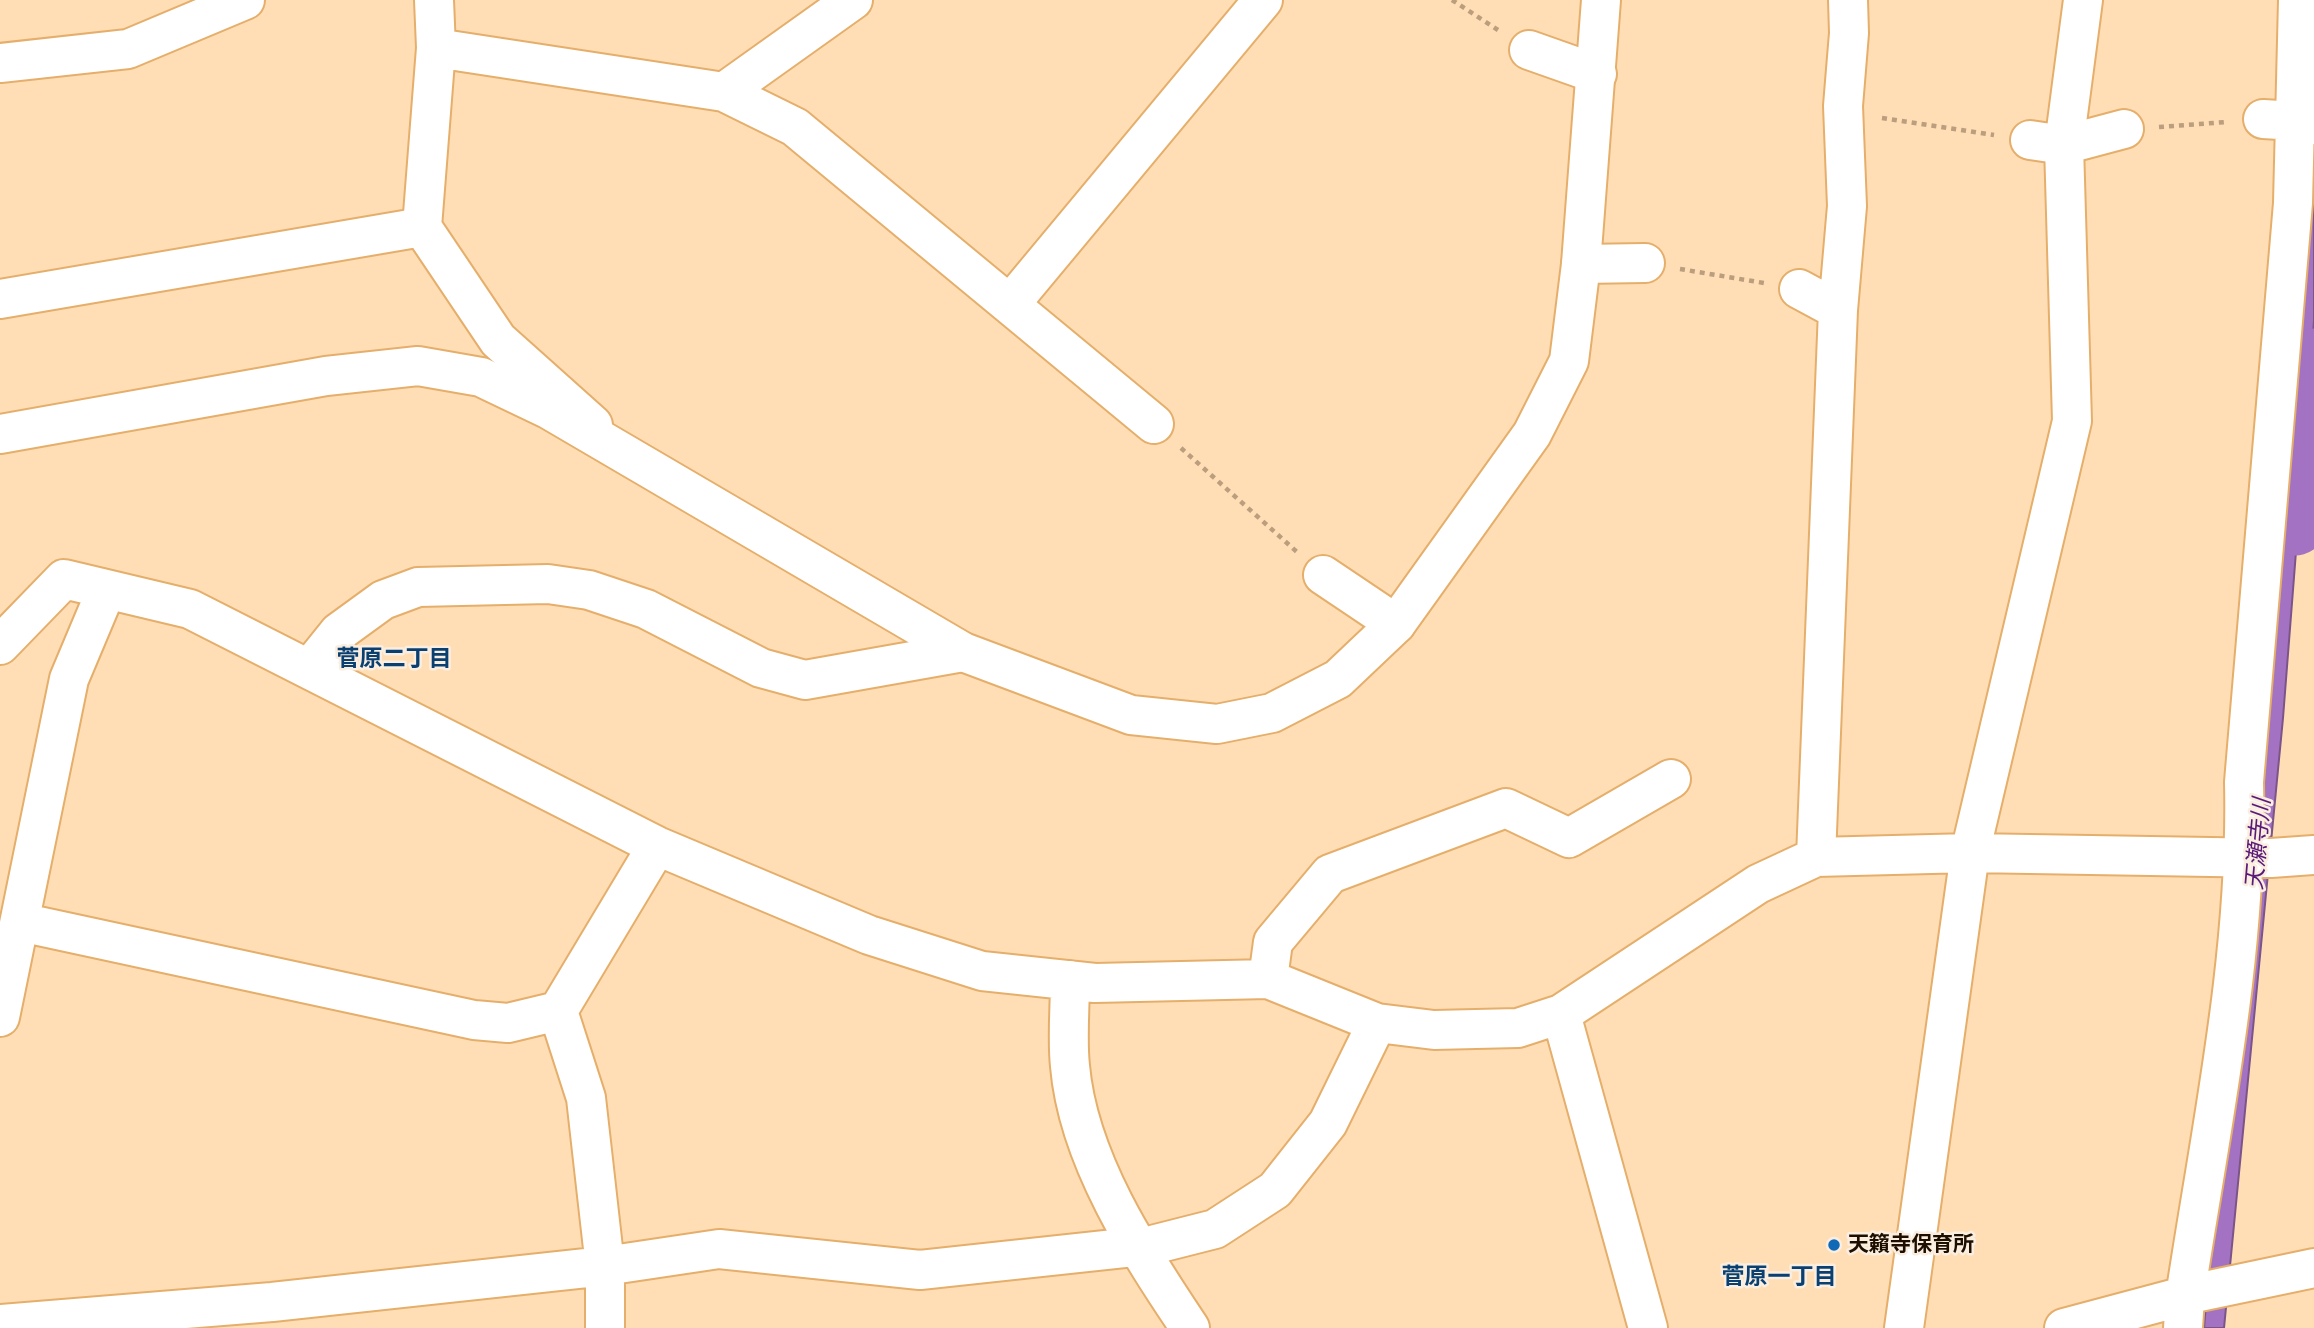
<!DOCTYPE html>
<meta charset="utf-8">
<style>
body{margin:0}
canvas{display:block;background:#ffddb5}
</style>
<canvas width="2314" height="1328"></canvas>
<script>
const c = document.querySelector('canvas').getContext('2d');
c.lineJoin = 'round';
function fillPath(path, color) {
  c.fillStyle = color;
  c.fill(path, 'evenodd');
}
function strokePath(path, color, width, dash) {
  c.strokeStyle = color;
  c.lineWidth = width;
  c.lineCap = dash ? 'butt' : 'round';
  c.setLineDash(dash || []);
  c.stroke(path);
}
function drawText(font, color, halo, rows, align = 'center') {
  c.font = font + ' "IBM Plex Serif","Noto Sans JP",serif';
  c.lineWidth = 5;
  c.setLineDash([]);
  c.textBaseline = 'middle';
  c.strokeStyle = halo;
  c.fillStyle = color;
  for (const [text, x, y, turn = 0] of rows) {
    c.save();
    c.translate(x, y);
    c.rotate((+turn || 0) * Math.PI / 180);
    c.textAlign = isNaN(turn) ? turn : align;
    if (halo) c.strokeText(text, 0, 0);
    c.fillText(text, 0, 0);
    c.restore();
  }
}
const water = new Path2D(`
 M2314 0V321L2283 718 2224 1328H2204Z`);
const river = new Path2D(`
 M2295 523 2314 361`);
const path = new Path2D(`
 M1452 0 1498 30
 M1882 118 1994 135
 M2159 127 2227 122
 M1680 269 1764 283
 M1181 448 1297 552`);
const minor = new Path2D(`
 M434 0 436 48 422 227 498 340 593 425
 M436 48 724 92 795 127 1154 424
 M1529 50 1597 74
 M0 63 128 49 245 0
 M724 92 853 0
 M2263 119 2297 121 2314 125
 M2030 140 2064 145 2124 129
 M1581 264 1645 263
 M1799 289 1838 310
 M0 299 422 227
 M1011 303 1263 0
 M1323 575 1396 624
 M0 645 64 579 190 609 657 846 869 935 982 971 1095 983 1268 979 1377 1023 1434 1030 1518 1028 1561 1014 1758 884 1816 857 1970 853 2271 858 2314 855
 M310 668 339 632 383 600 418 587 548 584 589 590 646 609 761 668 805 680 963 652
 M1816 857 1838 310 1847 206 1843 106 1849 33 1848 0
 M20 922 474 1020 508 1023 558 1011 657 846
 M1268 979 1273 942 1330 874 1506 808 1569 838 1671 779
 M1070 980C1070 1008 1067 1038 1070 1066 1078 1159 1139 1252 1190 1328
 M558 1011 586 1098 605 1266V1328
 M1561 1014 1648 1328
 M0 1017 69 679 106 591
 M0 1324 272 1302 605 1266 719 1249 920 1270 1152 1245 1215 1229 1275 1190 1328 1123 1377 1023
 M1904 1328 1970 853 2072 421 2064 145 2083 0
 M2064 1328 2195 1293 2314 1268
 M2183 1328 2185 1297C2211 1126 2248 955 2244 782L2293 203 2298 0`);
const tertiary = new Path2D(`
 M0 434 326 376 418 366 481 377 548 409 963 652 1131 715 1217 724 1272 713 1338 679 1396 624 1532 434 1569 361 1581 264 1601 0`);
const markers = [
 [1834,1245,7,"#1069b6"]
];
const poiNames = [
 ["天籟寺保育所",1848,1245]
];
const neighbourhoodNames = [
 ["菅原二丁目",394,659],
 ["菅原一丁目",1779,1277]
];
const waterNames = [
 ["天瀬寺川",2259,844,-85]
];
fillPath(water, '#a372c2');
strokePath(water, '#7b5488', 2);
strokePath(river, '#a372c2', 65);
strokePath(minor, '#e5af6b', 42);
strokePath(tertiary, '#e5af6b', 42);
strokePath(path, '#ba9e7e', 4.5, [5, 5]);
strokePath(minor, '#fff', 38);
strokePath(tertiary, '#fff', 38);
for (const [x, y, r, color] of markers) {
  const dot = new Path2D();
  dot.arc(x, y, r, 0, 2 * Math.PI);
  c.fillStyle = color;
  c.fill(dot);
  strokePath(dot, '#faeee1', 2.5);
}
drawText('bold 21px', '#1d0e00', '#faeee1', poiNames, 'left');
drawText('bold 23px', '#0a4071', '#faeee1', neighbourhoodNames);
drawText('italic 23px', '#591979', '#faeee1', waterNames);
</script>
